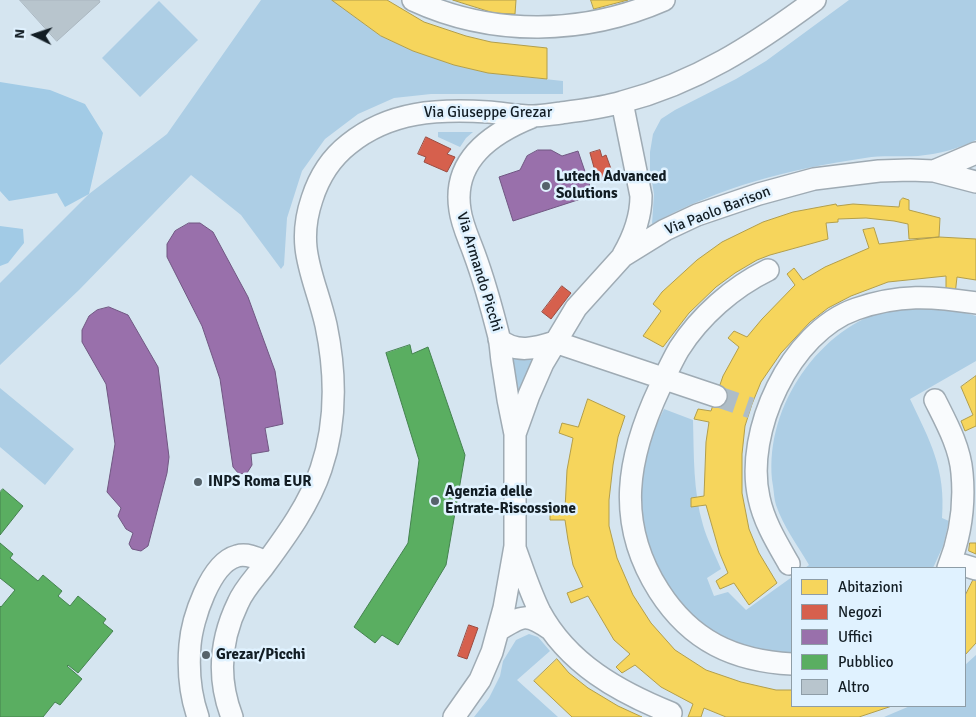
<!DOCTYPE html>
<style>
body{margin:0}
#map{position:relative;width:976px;height:717px;overflow:hidden;background:#d5e5f0;font-family:Signika,sans-serif}
canvas{display:block}
.legend{position:absolute;left:791px;top:567px;width:175px;height:140px;box-sizing:border-box;background:#e0f2ff;border:1px solid #8e9da7;margin:0;padding:6px 9px;list-style:none;font-size:15px;color:#121d24}
.legend li{display:flex;align-items:center;gap:10px;height:25px}
.legend b{width:25px;border:1px solid #8e9da7}
.north{position:absolute;left:10px;top:10px;width:50px;height:50px;-webkit-text-stroke:4px #e0f2ff;paint-order:stroke;rotate:274deg;font-size:14px;font-weight:700;line-height:20px;text-align:center;color:#121d24}
.north::after{content:'';display:block;margin:auto;width:18px;height:22px;background:#121d24;clip-path:polygon(50% 0,100% 100%,50% 72%,0 100%)}
</style>
<div id="map">
<canvas width="976" height="717"></canvas>
<ul class="legend">
<li><b style="height:14px;background:#f6d55c"></b>Abitazioni</li>
<li><b style="height:14px;background:#d6604d"></b>Negozi</li>
<li><b style="height:14px;background:#9970ab"></b>Uffici</li>
<li><b style="height:14px;background:#5aae61"></b>Pubblico</li>
<li><b style="height:14px;background:#b8c5cd"></b>Altro</li>
</ul>
<div class="north">N</div>
</div>
<script>
const c = document.querySelector('canvas').getContext('2d');
c.lineJoin = 'round';
function fillPath(path, color) {
  c.fillStyle = color;
  c.fill(path, 'evenodd');
}
function strokePath(path, color, width, dash) {
  c.strokeStyle = color;
  c.lineWidth = width;
  c.lineCap = dash ? 'butt' : 'round';
  c.setLineDash(dash || []);
  c.stroke(path);
}
function drawText(font, color, halo, rows, align = 'center') {
  c.font = font + ' Signika,sans-serif';
  c.lineWidth = 5;
  c.setLineDash([]);
  c.textBaseline = 'middle';
  c.strokeStyle = halo;
  c.fillStyle = color;
  for (const [text, x, y, turn = 0] of rows) {
    c.save();
    c.translate(x, y);
    c.rotate((+turn || 0) * Math.PI / 180);
    c.textAlign = isNaN(turn) ? turn : align;
    if (halo) c.strokeText(text, 0, 0);
    c.fillText(text, 0, 0);
    c.restore();
  }
}
const green = new Path2D(`
 M261 0H332L381 36 413 51 454 65 488 73 563 81V94H431L394 98 358 114 325 139 302 171 287 218 284 265 281 269 241 215 191 175 79 290 0 365V283L89 194 167 134Z
 M849 0H976V140C958 149 938 154 918 156 900 157 882 155 865 158 789 169 719 187 652 224L654 194 650 170V152L653 134 661 119 675 110 736 79 766 61Z
 M159 1 198 40 140 97 102 58Z
 M438 132H473L466 138 460 147 438 137Z
 M918 308 955 310 976 316V361L910 399C930 441 946 469 942 518L949 521 943 546 933 568H805L809 565C798 546 783 526 776 505 774 499 774 492 773 486 762 414 814 332 884 311 894 308 907 309 918 308Z
 M510 356 535 359 518 401Z
 M0 388 74 449 45 485 0 447Z
 M664 409 693 420C694 455 693 491 703 525 707 540 715 554 721 569L707 578 714 596 728 592 746 610 792 577V655L778 654 734 645 694 622 662 580 640 525V482L651 436Z
 M529 634 538 637 550 651 517 680 558 717H474L489 698 500 676 503 661 516 640Z
 M976 655V717H884L910 706H965V665Z`);
const forest = new Path2D(`
 M0 82 50 90 85 104 103 133 89 194 65 207 57 193 9 201 0 191Z
 M0 226 23 229 24 243 8 263 0 266Z`);
const homes = new Path2D(`
 M332 0H387L424 22 466 36 491 42 547 48V79L488 73 454 65 413 51 381 36Z
 M453 0H516L515 14 494 13Z
 M591 0H628L594 9Z
 M903 198 909 200V210L940 218 939 237 909 239 908 224 894 221 866 218 838 219V222L826 223 828 239 770 255 757 260 735 273 716 287 689 313 663 347 643 336 661 311 653 304 662 292 697 260 722 242 763 222 793 212 836 204 837 206 853 204 899 207 900 201Z
 M874 228 879 244 939 237 976 239V280L957 277 955 295 946 294V276L888 282 851 296 828 308 810 322 781 353 761 382 752 404 745 426 742 454V493L749 529 759 553 777 583 749 605 734 583 720 589 716 581 728 573 720 554 706 505 691 507V498L704 496 706 442 709 422 694 419 698 409 711 411 723 376 739 347 728 338 734 331 747 337 762 319 795 285 787 274 794 268 803 280 825 267 869 248 863 230Z
 M976 376V426L965 431 961 421 973 415 961 387Z
 M588 399 625 416 618 437 613 465 609 500V526L617 558 633 595 651 623 675 650 706 670 741 682 776 690H792V706H892L859 717H726L704 708 701 717H688L693 704 661 687 635 665 622 673 616 667 630 654 614 640 588 596 571 603 567 593 583 587 573 565 568 540 565 520H550V508L565 509 567 470 573 438 559 433 562 423 578 427Z
 M970 543H976V554L969 551Z
 M976 574V643L965 655V596Z
 M557 659 569 673 588 688 618 706 642 717H572L534 681Z`);
const shops = new Path2D(`
 M426 137 451 149 447 154 455 157 447 172 424 162 426 157 418 154Z
 M600 150 602 157 606 155 614 177 598 182 590 153Z
 M562 286 571 293 551 319 542 312Z
 M469 625 478 628 467 659 458 656Z`);
const offices = new Path2D(`
 M538 150H551L562 156 578 151 593 195 513 221 499 177 520 170 527 156Z
 M189 223H200L213 232 248 297 275 371 283 424 265 428 269 451 251 454 252 465 247 473 239 474 233 467 220 379 202 326 167 257V244L175 231Z
 M109 307 128 315 158 367 169 457 167 473 148 546 141 551 132 549 129 544 133 533 126 529 118 516 121 508 107 492 115 444 106 384 82 342V330L89 316 97 310Z`);
const public = new Path2D(`
 M410 345 412 354 428 347 465 455 446 565 398 645 382 635 375 643 354 627 408 543 419 460 386 353Z
 M3 489 23 506 0 535V492Z
 M0 543 13 554 10 558 38 581 43 575 62 591 58 596 70 606 78 596 106 619 103 623 113 631 78 673 68 665 67 666 82 679 60 705 55 702 43 717H0V606L1 607 15 590 0 578Z`);
const building = new Path2D(`
 M20 0H99L100 2 57 41Z`);
const minorTunnel = new Path2D(`
 M716 396 751 408`);
const minor = new Path2D(`
 M413 0C493 37 584 35 664 0
 M622 102 641 196C641 218 634 236 623 255
 M934 171 976 153
 M768 270C733 287 700 316 679 349 672 361 666 374 660 387 627 457 615 522 659 591 691 641 734 661 792 664
 M499 339C515 354 537 348 555 342L716 396
 M935 400C946 422 960 447 962 473 965 505 960 538 948 568
 M515 434C510 412 506 390 503 367 501 357 501 347 499 337 492 309 484 280 474 253 469 239 462 225 460 210 452 160 492 133 532 117
 M515 548C523 570 530 592 540 612 568 664 619 692 671 713
 M789 564C777 543 764 522 759 498 744 432 790 332 856 309 899 294 932 296 976 303
 M950 568 963 565 976 569
 M499 630C523 615 526 613 550 629
 M198 717C190 694 188 669 190 645 192 620 210 563 237 556 247 553 257 558 266 562
 M232 717C217 678 220 640 238 603 244 589 255 578 264 566 286 536 309 505 321 469 337 422 336 373 326 325 315 277 295 249 312 199 319 177 331 158 349 144 390 111 438 109 488 112 503 113 518 116 533 116 542 116 552 114 561 113 582 110 602 108 622 102 696 83 754 45 815 0
 M454 717 480 680 492 652 504 608 515 546V434L529 395 543 363 576 308 623 256 665 230 697 215 759 194 814 179 879 171 910 170 934 171 976 182`);
const markers = [
 [546,186,5,"#56636b"],
 [198,482,5,"#56636b"],
 [435,501,5,"#56636b"],
 [206,655,5,"#56636b"]
];
const streetNames = [
 ["Via Giuseppe Grezar",488,113],
 ["Via Paolo Barison",718,211,-21],
 ["Via Armando Picchi",479,272,73]
];
const poiNames = [
 ["Lutech Advanced",556,177],
 ["Solutions",556,194],
 ["INPS Roma EUR",208,482],
 ["Agenzia delle",445,492],
 ["Entrate-Riscossione",445,509],
 ["Grezar/Picchi",216,655]
];
fillPath(green, '#adcee5');
fillPath(forest, '#a2cbe6');
fillPath(homes, '#f6d55c');
strokePath(homes, '#b29e4b', 1);
fillPath(shops, '#d6604d');
strokePath(shops, '#9b4c41', 1);
fillPath(offices, '#9970ab');
strokePath(offices, '#705782', 1);
fillPath(public, '#5aae61');
strokePath(public, '#44824f', 1);
fillPath(building, '#b8c5cd');
strokePath(building, '#aab6bf', 1);
strokePath(minorTunnel, '#aebdc7', 21, [21, 11]);
strokePath(minor, '#9fabb4', 24);
strokePath(minor, '#f9fbfd', 21);
for (const [x, y, r, color] of markers) {
  const dot = new Path2D();
  dot.arc(x, y, r, 0, 2 * Math.PI);
  c.fillStyle = color;
  c.fill(dot);
  strokePath(dot, '#e0f2ff', 2);
}
drawText('15px', '#121d24', '#e0f2ff', streetNames);
drawText('bold 15px', '#121d24', '#e0f2ff', poiNames, 'left');
</script>
